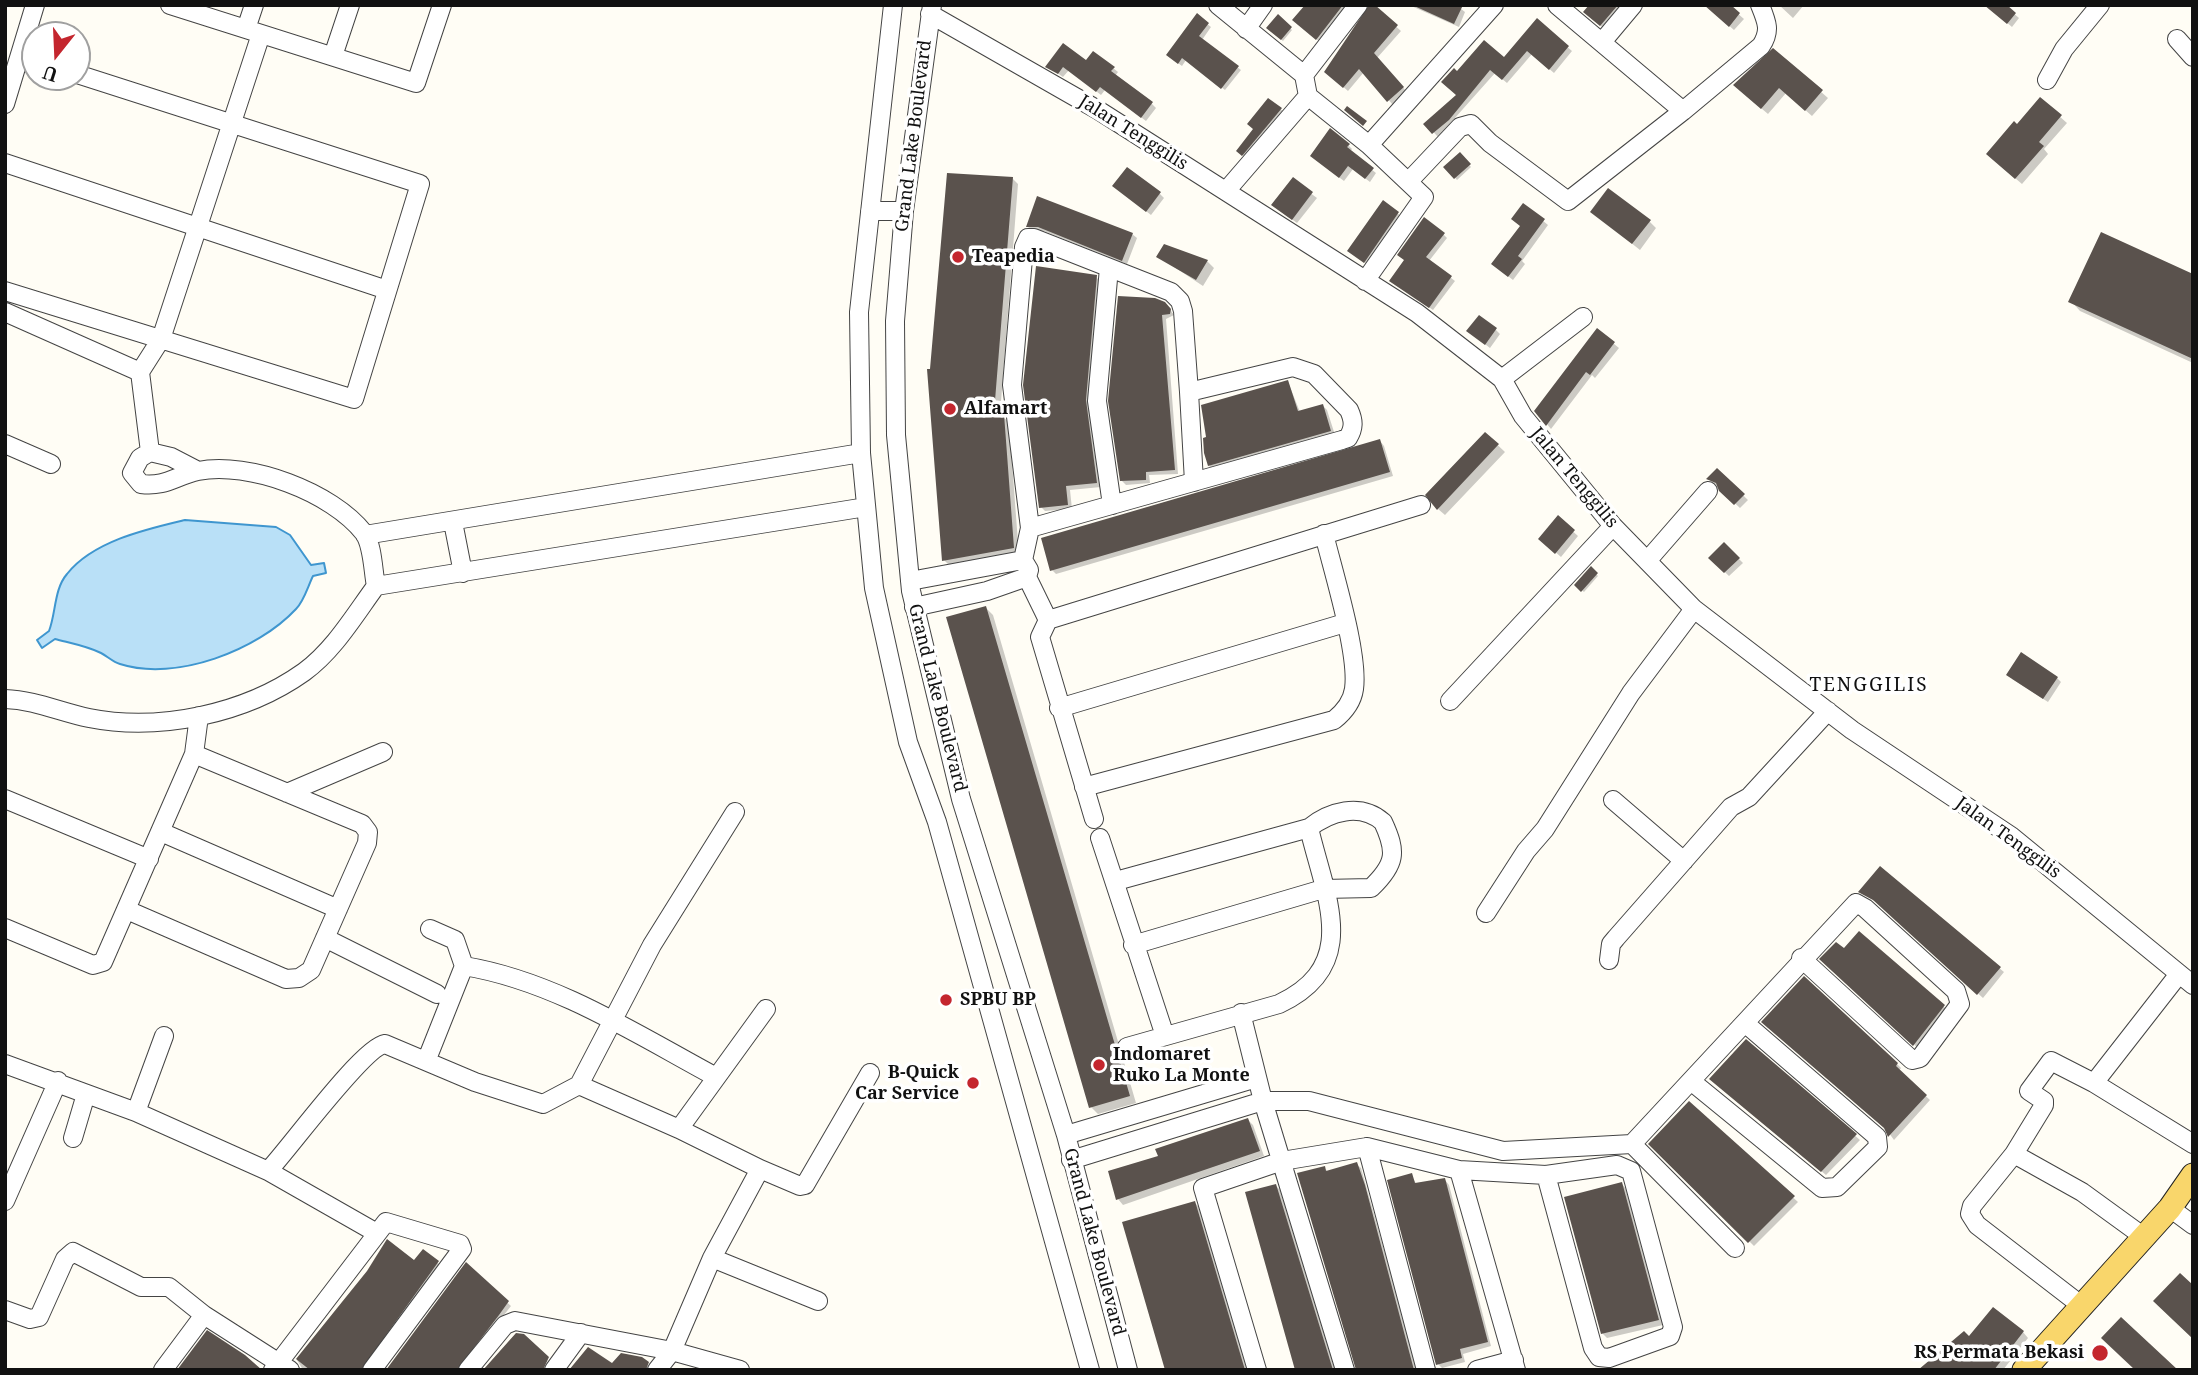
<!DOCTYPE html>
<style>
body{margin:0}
#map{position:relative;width:2198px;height:1375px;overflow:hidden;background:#fffdf5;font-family:"Noto Serif",serif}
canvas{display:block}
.frame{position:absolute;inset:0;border:7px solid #111;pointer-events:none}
.north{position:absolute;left:21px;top:21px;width:70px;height:70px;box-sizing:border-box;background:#fff;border:2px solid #a0a0a0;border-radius:50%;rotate:198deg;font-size:19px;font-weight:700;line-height:28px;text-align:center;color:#111}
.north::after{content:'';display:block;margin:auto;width:24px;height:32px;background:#c4262e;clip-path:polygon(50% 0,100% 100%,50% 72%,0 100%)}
</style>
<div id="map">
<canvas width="2198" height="1375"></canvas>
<div class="frame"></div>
<div class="north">U</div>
</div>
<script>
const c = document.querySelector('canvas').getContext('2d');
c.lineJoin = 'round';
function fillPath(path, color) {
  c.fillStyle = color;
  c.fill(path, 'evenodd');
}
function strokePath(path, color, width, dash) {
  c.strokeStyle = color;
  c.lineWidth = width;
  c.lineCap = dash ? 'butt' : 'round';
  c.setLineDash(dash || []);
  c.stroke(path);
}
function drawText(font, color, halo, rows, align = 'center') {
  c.font = font + ' "Noto Serif",serif';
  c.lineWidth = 7;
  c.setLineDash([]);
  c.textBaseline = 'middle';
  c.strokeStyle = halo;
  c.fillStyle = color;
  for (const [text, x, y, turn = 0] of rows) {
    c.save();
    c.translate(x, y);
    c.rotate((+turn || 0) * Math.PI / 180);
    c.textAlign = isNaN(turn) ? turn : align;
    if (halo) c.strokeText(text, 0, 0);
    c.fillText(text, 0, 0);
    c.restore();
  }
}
const water = new Path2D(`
 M185 520 276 527 290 535 311 565 324 563 326 573 313 576C308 586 304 601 296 609 258 650 176 682 120 664 113 662 107 656 101 653 87 646 70 643 55 639L42 648 37 640 49 631C56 613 54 589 67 574 93 541 147 529 185 520Z`);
const shadow = new Path2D(`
 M1308 5H1351L1321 43 1299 24Z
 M1372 5 1401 31 1377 58 1407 92 1393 105 1364 72 1348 91 1331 76Z
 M1409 5H1456L1465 12 1459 27Z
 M1591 5H1627L1606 30 1590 17Z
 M1728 5 1744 19 1734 30 1710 9Z
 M1779 5H1804L1793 18Z
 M1986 5H2004L2019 18 2012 27Z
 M1197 16 1211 27 1202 40 1241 70 1225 90 1186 60 1182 66 1171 58Z
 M1278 17 1292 30 1283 41 1268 28Z
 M1537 21 1572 51 1554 73 1532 54 1507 83 1495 73 1438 137 1426 124 1459 96 1458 74 1504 59Z
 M1773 50 1828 98 1812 116 1786 93 1768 114 1741 91Z
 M1086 62 1113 68 1118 72 1115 76 1152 104 1156 108 1146 121 1105 90 1101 95 1069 70 1063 77 1047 66Z
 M1268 100 1283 111 1244 156 1238 151 1255 129Z
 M2041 100 2067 123 2044 149 2048 154 2022 184 1994 160Z
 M1348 145 1352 149 1350 152 1376 173 1370 182 1353 169 1344 181 1316 160Z
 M1460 155 1471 167 1457 180 1446 167Z
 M1012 178 1018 184 1000 415 1009 422 1019 556 950 566 944 560 932 371Z
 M1293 180 1317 198 1297 223 1278 209Z
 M1119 190 1160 194 1164 198 1151 215Z
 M1038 199 1132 234 1137 238 1127 264 1044 231H1032L1028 227Z
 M1383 202 1402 217 1368 265 1353 254Z
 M1524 205 1548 225 1522 261 1525 264 1513 280 1498 268 1522 226Z
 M1592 212 1649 221 1656 228 1640 250Z
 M1443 234 1447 238 1429 261 1455 281 1433 310 1391 281Z
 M1159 257 1207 261 1214 268 1203 286Z
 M2193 276V363L2080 311 2071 301Z
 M1096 277 1100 281 1101 487 1070 490 1072 509 1045 511 1041 507Z
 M1119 298 1169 308 1174 315 1166 319 1178 474 1149 475 1150 483 1126 485 1122 481Z
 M1495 329 1500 334 1490 348 1473 335Z
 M1597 330 1619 348 1595 378 1592 375 1551 429 1536 411Z
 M1288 382 1300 412 1323 406 1327 410 1335 435 1214 470 1209 466Z
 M1486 434 1505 452 1445 515 1438 509Z
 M1380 441 1384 446 1393 476 1056 574 1052 570Z
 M1717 470 1748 500 1740 508 1710 480Z
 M1558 518 1578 536 1561 557 1545 543Z
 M1724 544 1743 563 1729 576 1710 558Z
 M1591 569 1598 576 1584 592 1576 585Z
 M986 608 993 615 1136 1103 1098 1114 1091 1107Z
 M2057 678 2061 682 2048 702 2012 679Z
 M1880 869 2004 972 1983 998 1879 904 1861 892Z
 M1822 959 1944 1007 1948 1011 1919 1049Z
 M1768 1026 1897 1064 1901 1068 1899 1071 1930 1100 1894 1140 1886 1129Z
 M1746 1041 1860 1140 1826 1175 1716 1083Z
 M1689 1103 1798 1202 1754 1246 1651 1144Z
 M1248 1120 1253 1125 1264 1156 1123 1205 1118 1199 1160 1157Z
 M1356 1164 1361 1168 1418 1370H1357L1324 1167 1328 1172Z
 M1411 1175 1417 1185 1445 1180 1449 1185 1491 1346 1463 1354 1465 1362 1442 1368 1438 1364Z
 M1622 1184 1626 1189 1663 1325 1607 1338 1603 1334Z
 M1276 1186 1280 1190 1335 1370H1296Z
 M1195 1203 1201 1209 1249 1370H1167Z
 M415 1263H438L441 1266 365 1370H303L297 1360Z
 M466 1265 511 1306 461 1370H389Z
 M2023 1332 2028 1338 2003 1370H1929L1969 1339Z`);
const building = new Path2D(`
 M1305 5H1343L1316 40 1292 20Z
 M1369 5H1375L1398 25 1374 53 1404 87 1387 102 1359 69 1343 88 1324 72Z
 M1412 5H1463L1454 24Z
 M1589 5H1618L1600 26 1583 12Z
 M1704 5H1731L1740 13 1729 27Z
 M1984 5H2007L2016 13 2007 24Z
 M1197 13 1209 23 1199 36 1239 66 1221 89 1182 58 1178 64 1166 55Z
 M1278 14 1292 27 1281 40 1266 28Z
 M1537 18 1569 46 1549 70 1527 51 1502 80 1490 70 1449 120 1432 134 1423 124 1456 95 1441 82 1454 68 1457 71 1484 40 1504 57Z
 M1063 43 1086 60 1093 51 1115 67 1111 71 1153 102 1141 118 1100 87 1096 92 1063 67 1058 74 1045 67Z
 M1773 48 1823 90 1805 111 1779 88 1761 109 1733 85Z
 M2040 97 2062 115 2039 142 2044 146 2015 179 1986 154 2014 121 2017 124Z
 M1268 98 1282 108 1242 156 1236 151 1253 129 1247 124Z
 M1347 106 1367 121 1363 126 1344 110Z
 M1330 128 1350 144 1347 147 1374 168 1365 179 1348 166 1339 178 1310 156Z
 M1460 152 1471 164 1454 179 1443 167Z
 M1127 167 1161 192 1146 212 1112 186Z
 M947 173 1013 177 994 413 1004 414 1014 548 942 561 927 369H930Z
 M1293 177 1313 192 1292 220 1271 205Z
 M1608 188 1651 220 1632 244 1590 212Z
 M1037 196 1133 233 1122 261 1038 227H1026Z
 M1383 200 1399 212 1364 263 1347 251Z
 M1523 203 1545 219 1518 256 1522 259 1508 277 1491 264 1520 226 1511 219Z
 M1424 217 1445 233 1426 257 1452 276 1429 308 1389 281 1404 260 1397 255Z
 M2101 232 2193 274V359L2068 302Z
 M1164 244 1208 260 1196 280 1156 257Z
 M1036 266 1097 275 1086 400 1097 483 1066 486 1068 505 1039 508 1023 385Z
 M1118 296 1155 298 1165 302 1171 309 1170 314 1162 315 1175 470 1146 472V480L1120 481 1108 401Z
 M1479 315 1497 328 1485 345 1466 331Z
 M1597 328 1615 342 1590 375 1586 372 1546 426 1534 411Z
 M1288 380 1298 411 1323 404 1331 431 1208 466 1204 453 1203 438 1206 437 1201 405Z
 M1485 432 1499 444 1437 510 1425 495Z
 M1380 439 1390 472 1050 571 1041 538Z
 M1717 468 1745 494 1734 505 1719 491 1716 483 1706 479Z
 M1558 515 1575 530 1555 554 1538 539Z
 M1724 542 1740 558 1724 573 1708 558Z
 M1591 566 1598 573 1581 592 1574 585Z
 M986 606 1130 1096 1089 1108 946 617Z
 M2021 652 2058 677 2043 699 2006 675Z
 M1880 866 2001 967 1977 995 1873 900 1858 892Z
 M1859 931 1945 1005 1913 1046 1819 959 1836 942 1844 948Z
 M1804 976 1898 1063 1896 1066 1927 1095 1888 1137 1884 1128 1761 1022Z
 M1746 1039 1857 1134 1821 1172 1709 1079Z
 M1689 1101 1795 1196 1748 1243 1648 1144Z
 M1248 1118 1260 1151 1116 1200 1108 1171 1158 1156 1155 1149Z
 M1357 1162 1365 1185 1414 1370H1356L1297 1173 1325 1166 1326 1171Z
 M1412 1173 1415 1183 1445 1178 1488 1342 1460 1349 1462 1358 1436 1365 1387 1180Z
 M1622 1182 1659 1320 1601 1334 1564 1197Z
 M1276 1184 1333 1370H1295L1245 1192Z
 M1195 1201 1245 1370H1165L1122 1222Z
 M387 1239 414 1260 423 1249 439 1261 361 1370H310L296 1359 367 1271Z
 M466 1262 509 1301 499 1315 457 1370H386Z
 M2180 1273 2193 1285V1339L2153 1301Z
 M1993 1307 2024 1331 1994 1370H1918L1964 1331 1969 1336Z
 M2121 1317 2178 1370H2135L2101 1338Z
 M207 1330 245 1355 262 1370H177Z
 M516 1333 524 1334 549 1357 543 1370H483Z
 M588 1347 612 1363 621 1353 642 1357 649 1362 646 1370H569Z`);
const minor = new Path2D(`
 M170 5 416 83 442 5
 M893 5 859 312 861 453 874 588 908 742 937 822 1090 1370
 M932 5 904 211 895 321 896 435 911 591 961 799 1066 1135 1128 1370
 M1218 5 1304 75
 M930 14 1098 110 1417 313 1502 379 1523 416 1613 526 1694 609 1852 730 2011 836 2193 985
 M246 29 254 5
 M1246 29 1263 5
 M2177 39 2193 57
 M1602 42 1633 5
 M333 56 350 5
 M2047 80 2064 49 2100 5
 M1308 96 1369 145 1424 197 1365 281
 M5 104 35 5
 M1683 111 1761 46C1771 31 1767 22 1760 5
 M1369 145 1494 5
 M5 163 387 290
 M1409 181 1460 127 1471 124 1490 143 1568 201 1683 111 1557 5
 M1226 191 1308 96 1304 75 1358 5
 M870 211H904
 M1109 268 1097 401 1112 505
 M5 291 354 399 420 184 77 74
 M5 312 140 372
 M1502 379 1583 317
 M5 444 51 464
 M150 452 140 372 161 339 261 34
 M453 522 463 573
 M1030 528 1012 385 1024 247 1028 238H1034L1171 292 1180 301 1183 311 1189 392
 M365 535 861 453
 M1647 561 1708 491
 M910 581 1023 560
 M376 586 866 507
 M914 607 987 591 1027 577
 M1048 620 1027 577 1029 570 1023 560 1030 528C1134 499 1238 470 1342 440L1348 438C1354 428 1354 421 1349 410L1314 374 1293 367 1189 392 1194 482
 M5 699C35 700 60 712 89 718 159 732 245 714 304 672 334 650 354 616 376 586 373 572 373 545 364 533 332 492 249 461 198 471 175 476 166 487 141 484L132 473 140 458 150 452 171 457 198 471
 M1450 701 1613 526
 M1059 708 1345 623
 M1084 787 1334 720C1344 712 1352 703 1354 689 1359 654 1333 571 1324 534
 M287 793 383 752
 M5 799 149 859
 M1613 800 1684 861
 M1094 819 1040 637 1048 620 1421 505
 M161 832 338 909
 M1100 838 1165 1036
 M1116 881 1309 828
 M127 910 286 979 299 978 311 970 367 843 368 832 362 824 194 754
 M1486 913 1526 851 1545 829 1631 693 1694 609
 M5 928 93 965 103 962 194 754 199 716
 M325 938 437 994
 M1609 960 1611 944 1616 938 1731 807 1749 797 1828 711
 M464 966C555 981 636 1034 716 1077
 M1241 1013 1263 1101 1345 1370
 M1127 1047 1279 1004C1362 965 1325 897 1309 828 1329 812 1360 802 1383 822 1397 852 1396 864 1371 888L1323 889 1133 945
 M427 1059 464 966 455 940 430 929
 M5 1064 136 1112 268 1171C289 1149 363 1047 385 1044L475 1082 543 1104 579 1085 679 1129 760 1169 712 1258 672 1351 515 1321 505 1325 468 1370
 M1691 1081 1822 1188 1837 1187 1878 1147 1877 1137 1746 1024
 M2094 1083 2179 974
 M579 1085 652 945 735 812
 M136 1112 164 1036
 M679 1129 766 1009
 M1066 1135 1257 1078
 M73 1138 86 1094
 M1632 1144 1735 1248
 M1367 1147 1459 1170 1546 1175 1617 1165 1631 1171 1673 1327 1670 1336 1609 1358 1599 1357 1593 1348 1546 1175
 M2014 1154 2044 1105V1101L2029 1091 2051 1061 2094 1083 2193 1144
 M1071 1160 1263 1101H1309L1503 1151 1632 1144 1856 903 1865 908 1956 991 1960 1004 1920 1058 1912 1060 1801 958
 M760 1169 800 1186 805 1185 870 1073
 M1459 1170 1516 1370
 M268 1171 375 1232
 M5 1201 58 1081
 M2170 1208 2193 1225
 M712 1258 818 1301
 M2082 1306 1977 1225 1970 1214 1972 1206 2014 1154 2082 1192 2144 1237
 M5 1310 30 1319 39 1317 65 1259 73 1252 141 1287H169L204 1315 290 1370
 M163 1370 204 1315
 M273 1370 386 1222 460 1244 462 1249 372 1370
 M554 1370 581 1333
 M657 1370 672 1351 740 1370
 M1257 1370 1203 1188 1282 1161 1367 1147 1426 1370
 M1477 1370 1514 1360`);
const major = new Path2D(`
 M2024 1370 2170 1208 2193 1175`);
const markers = [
 [958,257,7,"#c4262e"],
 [950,409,7,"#c4262e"],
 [946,1000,7,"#c4262e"],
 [1099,1065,7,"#c4262e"],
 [973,1083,7,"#c4262e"],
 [2100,1353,9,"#c4262e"]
];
const streetNames = [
 ["Jalan Tenggilis",1133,133,32],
 ["Grand Lake Boulevard",914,136,-83],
 ["Jalan Tenggilis",1574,478,50],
 ["Grand Lake Boulevard",937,698,76],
 ["Jalan Tenggilis",2008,838,36],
 ["Grand Lake Boulevard",1094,1242,75]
];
const poiNames = [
 ["Teapedia",972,257],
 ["Alfamart",964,409],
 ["SPBU BP",960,1000],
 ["Indomaret",1113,1055],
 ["Ruko La Monte",1113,1076],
 ["B-Quick",959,1073,"right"],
 ["Car Service",959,1094,"right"],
 ["RS Permata Bekasi",2084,1353,"right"]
];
const neighbourhoodNames = [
 ["TENGGILIS",1869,686]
];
fillPath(water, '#b9e0f7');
strokePath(water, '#3f96cf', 2);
fillPath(shadow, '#0003');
fillPath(building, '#5a524d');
strokePath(minor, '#444', 20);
strokePath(major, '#222', 25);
strokePath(minor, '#fff', 18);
strokePath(major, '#f9d66b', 23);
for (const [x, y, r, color] of markers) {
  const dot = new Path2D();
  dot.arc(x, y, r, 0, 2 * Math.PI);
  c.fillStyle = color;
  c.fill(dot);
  strokePath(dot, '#fff', 2.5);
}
drawText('18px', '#111', '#fff', streetNames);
drawText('bold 18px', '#111', '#fff', poiNames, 'left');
c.letterSpacing = '2px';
drawText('19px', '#111', '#fff', neighbourhoodNames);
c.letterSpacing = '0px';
</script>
